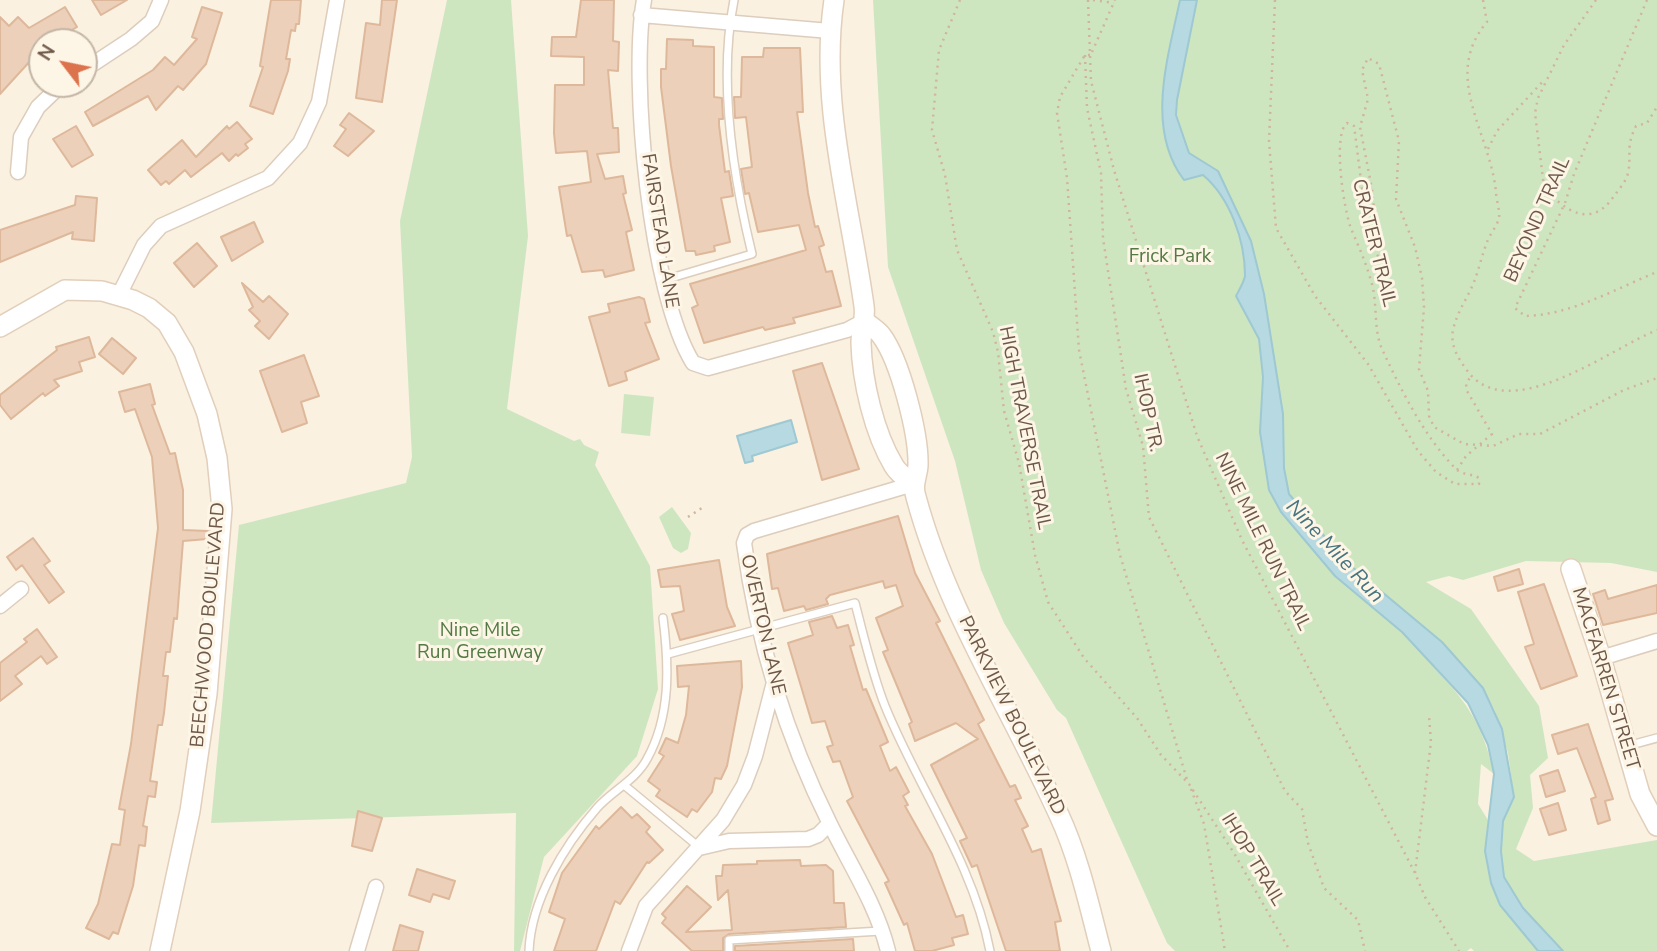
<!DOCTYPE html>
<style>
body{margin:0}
#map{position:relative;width:1657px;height:951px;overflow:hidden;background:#faf1e0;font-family:"Nunito Sans",sans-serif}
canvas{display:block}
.north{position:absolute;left:28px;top:28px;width:70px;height:70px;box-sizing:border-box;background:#fdf5e5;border:2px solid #c4b6a7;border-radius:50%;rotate:302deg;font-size:19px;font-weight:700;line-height:28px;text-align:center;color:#6e5849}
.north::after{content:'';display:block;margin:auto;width:24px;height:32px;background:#dc734d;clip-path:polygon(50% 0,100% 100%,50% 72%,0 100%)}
</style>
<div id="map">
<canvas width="1657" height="951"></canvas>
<div class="north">N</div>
</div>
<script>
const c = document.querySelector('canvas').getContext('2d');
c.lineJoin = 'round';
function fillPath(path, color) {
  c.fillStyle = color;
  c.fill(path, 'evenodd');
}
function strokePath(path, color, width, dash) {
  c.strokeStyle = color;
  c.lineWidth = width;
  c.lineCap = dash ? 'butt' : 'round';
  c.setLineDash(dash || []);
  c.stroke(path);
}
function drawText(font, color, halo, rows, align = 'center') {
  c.font = font + ' "Nunito Sans",sans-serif';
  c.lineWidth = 6;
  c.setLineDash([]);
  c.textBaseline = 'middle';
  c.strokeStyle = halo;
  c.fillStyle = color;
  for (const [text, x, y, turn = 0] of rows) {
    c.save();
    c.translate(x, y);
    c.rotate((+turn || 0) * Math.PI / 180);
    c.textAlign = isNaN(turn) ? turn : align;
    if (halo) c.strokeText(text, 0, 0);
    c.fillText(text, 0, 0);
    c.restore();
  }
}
const green = new Path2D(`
 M447 0H511L528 236 507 409 574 441 580 439 584 445 599 452 595 465 650 566 658 689 637 756 544 857 520 951H514L516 813 211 823 239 525 406 483 412 457 400 221Z
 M873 0H1657V572L1611 563 1526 561 1463 580 1449 576 1426 582 1471 609 1539 706 1548 758 1530 775 1533 808 1516 849 1534 861 1657 840V951H1563L1523 908 1504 877 1501 851 1503 821 1514 797 1508 753 1495 711 1483 688 1462 668 1427 660C1464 699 1482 720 1494 774L1481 764 1478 804 1488 820 1485 851 1531 944 1538 951H1474L1471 948 1467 951H1175L1167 943 1066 718 1057 710 1004 623 981 570 955 461 888 267Z
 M624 394 654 397 650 436 621 433Z
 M672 507 691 533 688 549 681 553 673 548 659 517Z`);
const water = new Path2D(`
 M1180 0H1197L1177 100 1176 115 1189 153 1218 171 1251 241 1264 294 1283 414 1284 468 1289 494 1345 561 1442 642 1483 688 1502 729 1514 797 1503 821 1501 851 1504 877 1523 908 1563 951H1538L1500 905 1491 883 1485 851 1494 774 1488 745 1468 703 1402 632 1335 576 1281 512 1269 490 1260 432 1263 377 1259 339 1236 296C1239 290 1244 282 1245 276 1245 240 1230 198 1203 175L1184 180C1145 129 1168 57 1180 0Z
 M791 420 797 442 752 456 753 461 745 463 737 436Z`);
const building = new Path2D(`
 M92 0H127L101 15Z
 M271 0H301L299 24H296L295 31 291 30 286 59H290L288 71 273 114 250 106 263 67 260 66Z
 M382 0H397L382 102 356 98 366 23 380 25Z
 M581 0H614L613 41 619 42 618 71 608 70 613 128H618L619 152 597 154 605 179 623 176 626 193 623 194 632 230 626 232 634 270 605 277 603 270 582 272 571 235 567 236 559 187 591 182 587 151 556 153 554 133 555 85H584V57L551 56 552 37H576Z
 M65 7 77 27 51 42H42V48L0 94V17L9 26 18 17 29 28Z
 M202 7 222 13 206 64 183 90 178 86 156 110 148 96 93 126 85 112 153 70 165 57 174 65 197 39 192 37Z
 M667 39 693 40V46L714 47V97L722 98 723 119H719V125L725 172 729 171 733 196 721 198 730 242 714 246 715 251 696 255 695 251H686L671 166 661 87V69H666Z
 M764 48H800L803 112H797L808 193 815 227 818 226 824 245 819 247 826 272 832 271 841 306 793 318 795 323 765 330 763 327 704 343 692 308 698 305 690 284 806 250 799 225 758 232 749 193 745 194 741 169 752 167 746 117 735 118 734 97H741L742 57H763Z
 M349 113 374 131 348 156 334 146 346 129 340 125Z
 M237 122 252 139 245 144 248 148 238 156 236 154 229 161 222 153 191 177 185 170 169 184 166 181 161 185 148 170 182 140 196 157 227 126 229 129Z
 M76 126 93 155 72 167 53 139Z
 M76 196 97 198 94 241 72 239 73 232 0 262V230L75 205Z
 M254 222 263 242 232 261 221 237Z
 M197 243 217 266 194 287 174 263Z
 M242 283 263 302 269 296 288 314 269 339 255 326 260 321 249 310 253 307Z
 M639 297 644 299 650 322 645 323 659 359 625 372 627 380 609 386 589 317 610 312 608 304Z
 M89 337 95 357 79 362 82 371 54 380 59 386 45 396 43 393 11 419 0 405V395L57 350 56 347Z
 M112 338 136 358 123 374 99 354Z
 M304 355 319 396 301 402 307 423 282 432 260 371Z
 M822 363 859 469 822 480 793 371Z
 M150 384 155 404 152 405 170 454 175 453 183 490V530L208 531 207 539 183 541 177 619 174 618 170 652H166L163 676H168L164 713 162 725H158L150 781 157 782 155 797 148 796 143 826 147 827 145 846 139 845 133 886 118 934 113 932 109 939 86 928 98 904 112 844 120 845 125 810 119 809 131 744 158 528 152 457 135 409 125 412 119 392Z
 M898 516 915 573 940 621 936 623 984 720 978 724 1010 787 1015 785 1021 798 1015 800 1028 826 1022 829 1032 852 1041 849 1061 921 1055 922 1060 951H1006L977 865 972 867 960 841 967 838 931 765 978 739 956 723 915 741 909 724 912 722 883 652 888 650 876 618 903 606 896 585 885 588 883 581 830 595 826 599 828 604 806 610 804 606 784 611 778 588 772 589 767 554Z
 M33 538 50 561 44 565 64 592 49 603 22 565 16 570 7 557Z
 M719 560 727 607 735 626 680 640 672 614 684 611 680 586 661 587 658 570Z
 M1519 569 1523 584 1498 591 1494 577Z
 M1544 584 1577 676 1541 689 1525 647 1534 644 1518 592Z
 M1657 585V613L1603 625 1593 594 1605 590 1608 599Z
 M832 616 837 628 848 625 854 645 850 646 863 690 866 689 888 742 880 746 890 771 896 767 909 792 903 796 908 805 905 806 932 854 956 917 963 915 968 934 952 938 954 945 932 951H915L907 923 904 925 885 883 889 881 847 801 853 797 840 761 833 762 827 747 833 745 825 721 812 723 788 643 813 635 809 622Z
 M37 629 57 657 47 664 41 656 15 676 22 684 0 701V663L27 642 24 639Z
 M741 661 742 687 727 766 721 779 715 778 712 792 697 812 692 809 687 817 656 796 660 790 648 781 664 756 659 753 666 738 678 743 686 715 689 686 678 687 677 666Z
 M1588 724 1613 799 1605 801 1610 820 1598 824 1591 799 1596 797 1577 748 1558 754 1552 735Z
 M1558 770 1565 791 1546 797 1540 776Z
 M1558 803 1566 830 1549 835 1540 809Z
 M621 807 632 818 637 814 650 827 646 832 663 850 649 863 647 862 620 904 615 901 596 951H554L565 919 549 912 562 873 596 826 599 829Z
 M358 811 382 818 372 851 352 846Z
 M800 860 801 866 826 865 833 871 834 903H844L846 927 729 934 723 938V951H692L662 923 666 918 662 914 687 886 711 907 686 932 732 930 728 890 718 900 716 876H722L723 865 757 864V861Z
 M417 869 455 881 449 899 433 894 430 902 409 895Z
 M400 925 423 932 418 951H393Z
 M853 939 854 951H735V946Z`);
const path = new Path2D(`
 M960 0 939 50 932 130 945 175 957 250 993 332 998 352 1004 411 1019 463 1035 555 1048 602 1084 658 1137 718 1161 755 1189 784 1234 853 1290 951
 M1088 0 1091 81 1114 170 1197 436 1242 540 1415 873 1425 897 1459 951
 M1093 0 1114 3
 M1275 0 1269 141 1276 228 1315 296 1368 364 1418 451 1436 472 1455 484H1479V478C1471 473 1463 476 1455 468 1424 436 1401 390 1382 349 1373 329 1378 302 1371 281 1366 263 1359 247 1352 231 1344 213 1332 134 1347 123L1354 126 1355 133 1368 236C1371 246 1376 260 1388 260L1377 239 1372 189 1360 127 1368 99 1362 70 1368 58 1379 64 1399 141 1396 199 1415 247 1422 278 1424 307 1419 369 1428 391 1429 416 1434 427 1464 444 1493 446 1519 434H1540L1624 390 1657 378
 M1483 0 1487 22C1441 76 1490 132 1496 192 1496 199 1500 210 1499 218 1497 226 1490 234 1487 242 1482 255 1479 269 1474 282 1467 299 1457 312 1453 330 1450 345 1458 358 1466 369 1507 429 1611 348 1657 330
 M1596 0 1564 45 1538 98 1535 113 1544 187C1565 212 1592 229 1614 196 1619 189 1626 182 1628 173 1632 155 1625 148 1636 126L1647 123 1657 107
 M1647 0 1574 174 1565 203 1515 308 1525 316C1571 315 1615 289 1657 272
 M1092 52 1115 0
 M1085 55 1087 108 1101 173 1103 238 1126 389 1143 446 1149 517 1285 791 1302 809 1308 843 1324 888 1358 920 1365 951
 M1090 55H1085L1060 97 1057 113 1067 178 1079 350 1120 555 1188 783
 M1488 149 1497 131 1545 79
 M1457 470 1466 456 1492 434 1467 391 1466 384 1471 376
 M688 517 705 506
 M1191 789 1204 824 1225 951
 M1415 873 1431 742 1429 716`);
const lane = new Path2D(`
 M664 280 752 254C733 176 718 80 734 0
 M668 654 855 603C864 637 872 673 885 706 918 788 973 862 990 951
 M1627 746 1657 738
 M624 785 699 847
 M529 951C531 900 564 846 597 808 612 791 636 780 647 759 671 716 669 665 663 618
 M729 951V940L881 931`);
const street = new Path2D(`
 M644 0C630 80 650 294 693 363L708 368 847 330 864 321
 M641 15 830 31
 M84 70 131 39 152 21 161 0
 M18 172 21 137 38 107 62 84
 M119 295 144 245 161 226 268 178 300 143 319 102 337 0
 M0 606 21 589
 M1601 658 1657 641
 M699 848 729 841 808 839 818 835 829 824
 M357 951 376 887
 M629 951 646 906 723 820 744 785 755 756 773 686
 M888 951C877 906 850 865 830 824 786 736 757 640 744 543L747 535 754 531 913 484`);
const secondary = new Path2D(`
 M834 0C819 103 850 205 864 306 866 319 861 330 861 343 862 381 874 433 894 466 898 473 907 479 913 484
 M864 321C869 325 877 330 881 335 900 360 919 434 918 466 917 478 912 484 916 497 946 609 1011 709 1059 815 1079 858 1089 905 1101 951
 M0 327 65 290 102 291 133 300 149 308 167 323 184 352 207 414 217 458 222 509 207 694 190 811 160 951
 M1571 569 1601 658 1640 794 1657 826`);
const streetNames = [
 ["BEYOND TRAIL",1538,220,-66],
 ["FAIRSTEAD LANE",659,231,81],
 ["CRATER TRAIL",1373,243,76],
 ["IHOP TR.",1147,413,78],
 ["HIGH TRAVERSE TRAIL",1024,428,79],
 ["NINE MILE RUN TRAIL",1262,542,64],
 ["BEECHWOOD BOULEVARD",209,625,-85],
 ["OVERTON LANE",762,625,77],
 ["MACFARREN STREET",1605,679,73],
 ["PARKVIEW BOULEVARD",1011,716,64],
 ["IHOP TRAIL",1252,860,59]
];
const parkNames = [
 ["Frick Park",1170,257],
 ["Nine Mile",480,631],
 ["Run Greenway",480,653]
];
const waterNames = [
 ["Nine Mile Run",1334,552,47]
];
fillPath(green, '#cee6c0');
fillPath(water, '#b7d9e1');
strokePath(water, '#9ec8d2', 2);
fillPath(building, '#edd0ba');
strokePath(building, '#deb89b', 2);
strokePath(lane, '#ddcdbd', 10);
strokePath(street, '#ddcdbd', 17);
strokePath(secondary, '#e1cfbb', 22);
strokePath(path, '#d1b49e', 2.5, [2, 5]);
strokePath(lane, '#fff', 7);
strokePath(street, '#fff', 14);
strokePath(secondary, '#fff', 19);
drawText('19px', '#6e5849', '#fdf5e5', streetNames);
drawText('19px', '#537a45', '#fdf5e5', parkNames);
drawText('italic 21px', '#467480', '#fdf5e5', waterNames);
</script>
